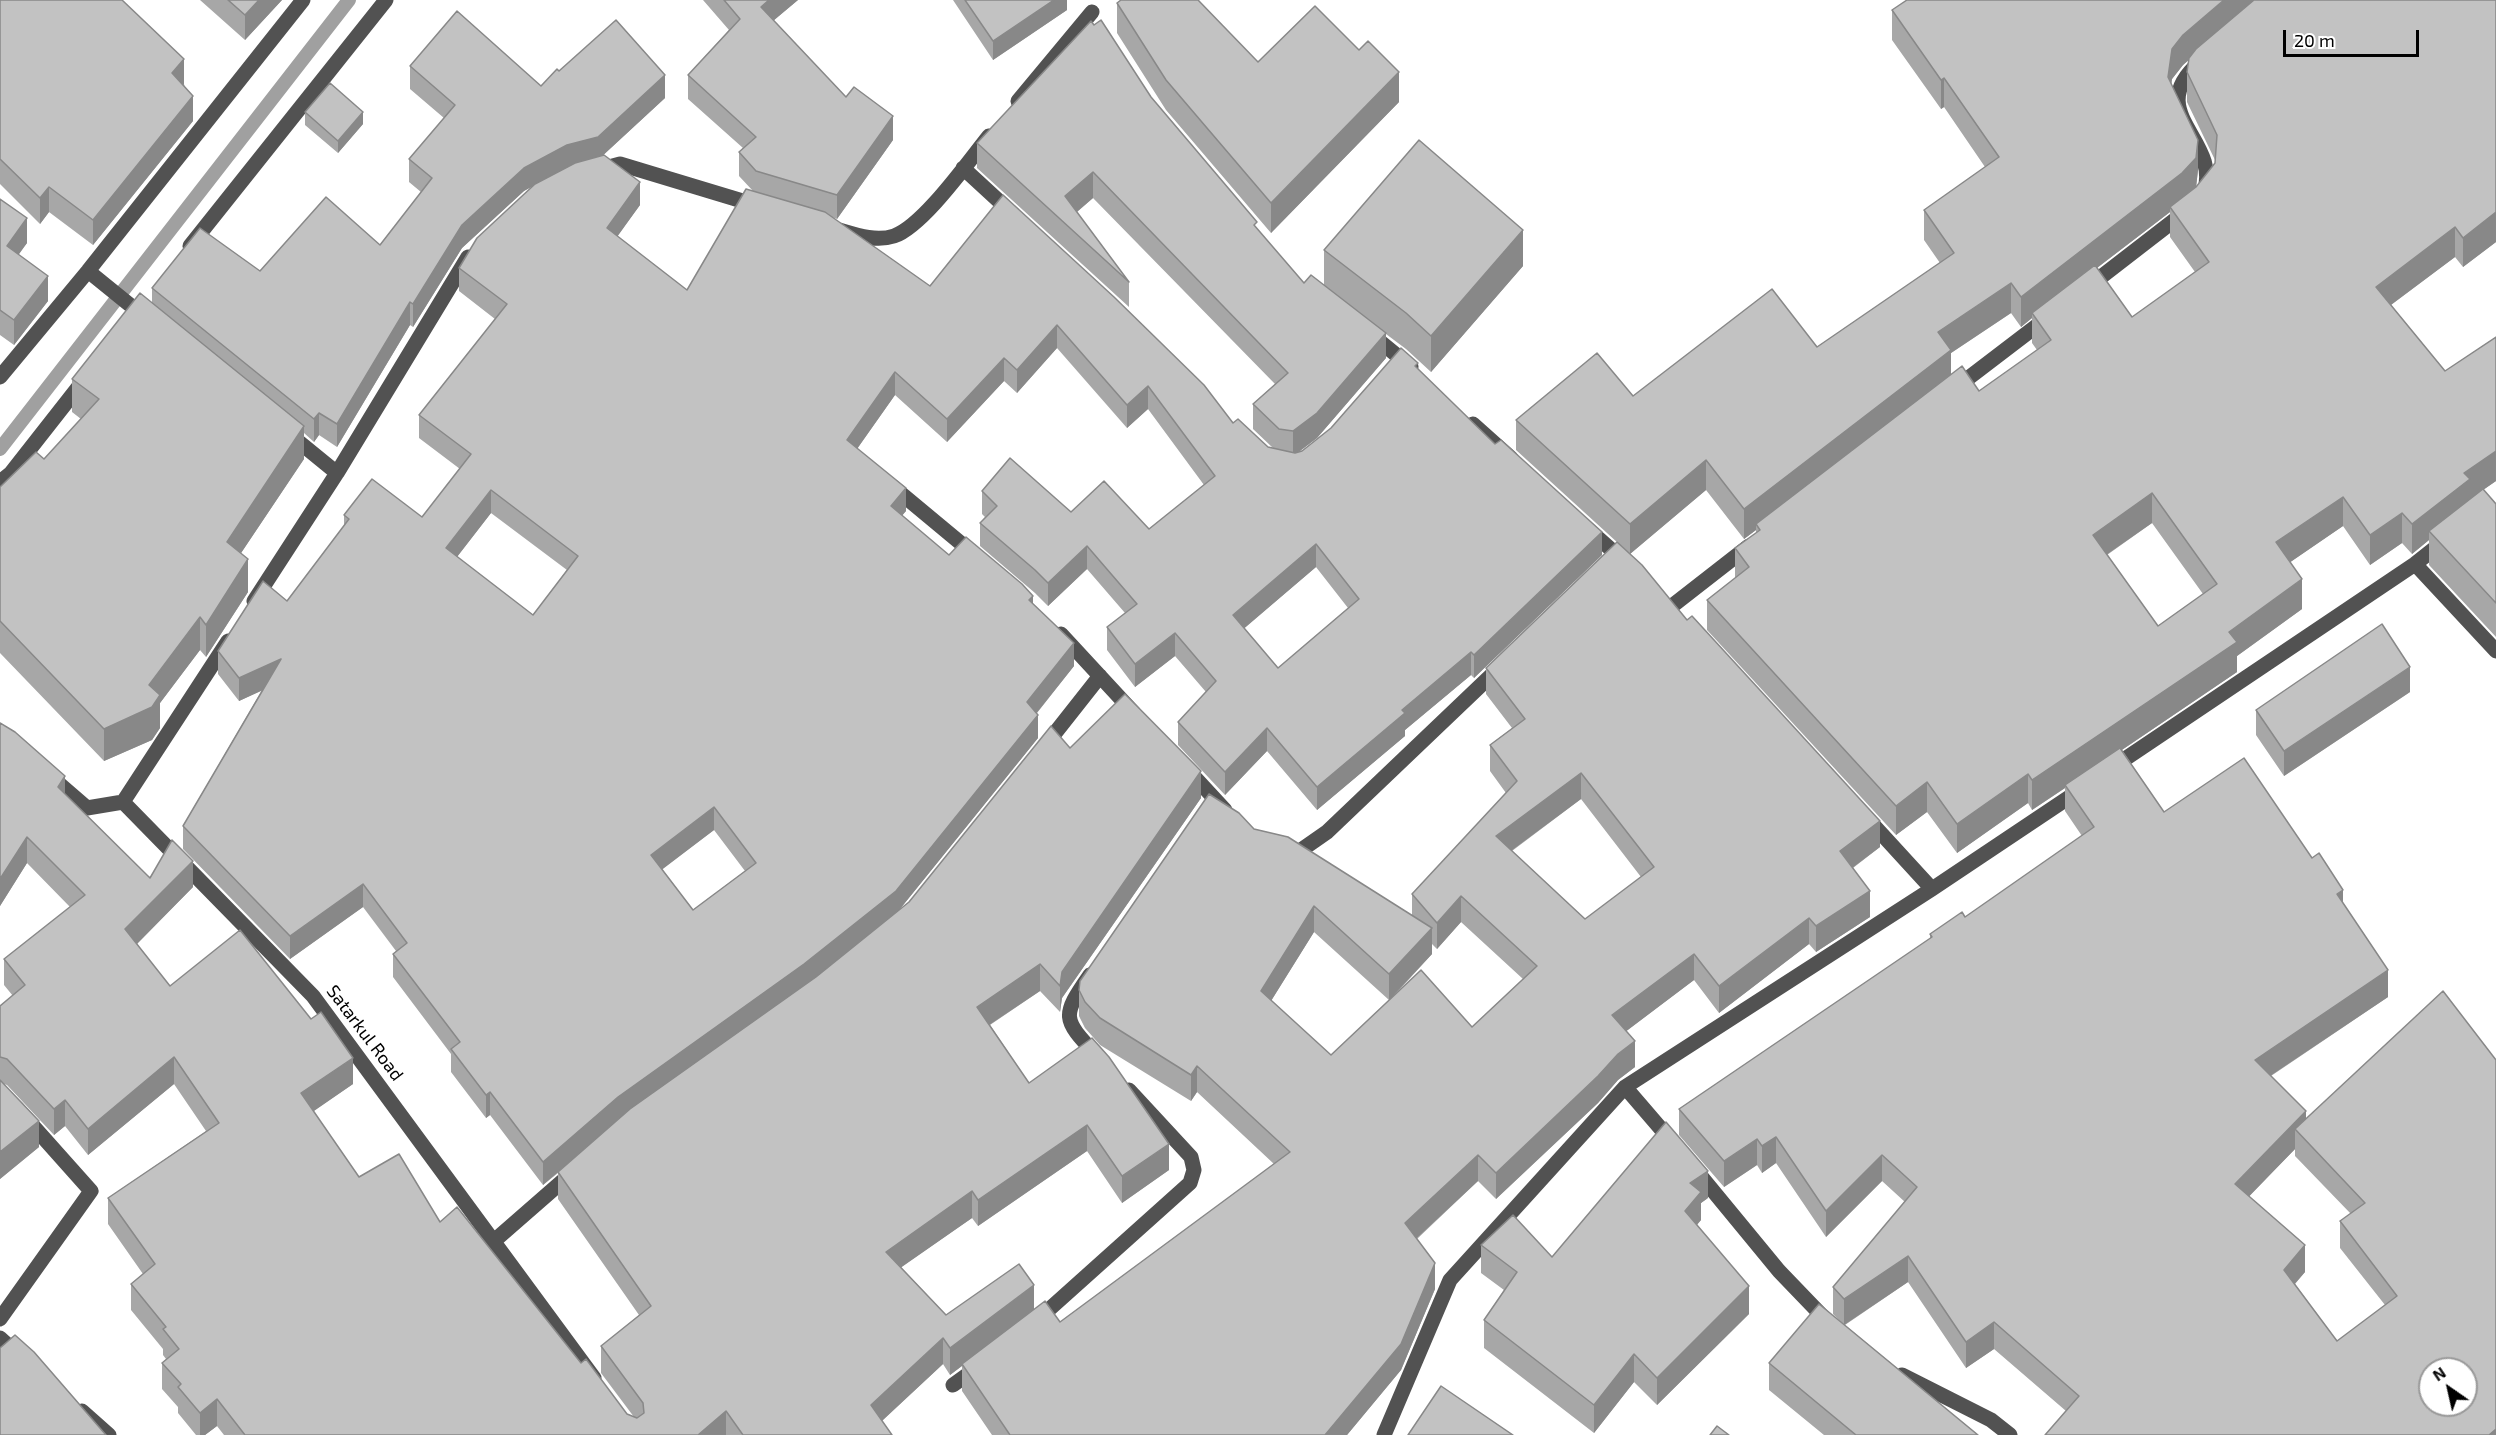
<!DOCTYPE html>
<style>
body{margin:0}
#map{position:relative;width:2496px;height:1435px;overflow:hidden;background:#fff;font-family:"Exo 2",sans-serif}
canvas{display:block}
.north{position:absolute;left:2418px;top:1357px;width:60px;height:60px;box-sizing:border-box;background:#fff;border:2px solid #999;border-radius:50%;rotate:326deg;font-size:16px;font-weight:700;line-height:24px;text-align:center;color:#000}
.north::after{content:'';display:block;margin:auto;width:21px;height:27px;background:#000;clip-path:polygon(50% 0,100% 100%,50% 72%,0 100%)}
.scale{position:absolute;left:2283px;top:30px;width:136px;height:27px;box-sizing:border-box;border:3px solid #000;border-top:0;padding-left:8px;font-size:18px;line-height:21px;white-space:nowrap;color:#000;-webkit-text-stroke:4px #fff;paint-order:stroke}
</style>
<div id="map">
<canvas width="2496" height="1435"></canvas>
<div class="north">N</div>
<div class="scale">20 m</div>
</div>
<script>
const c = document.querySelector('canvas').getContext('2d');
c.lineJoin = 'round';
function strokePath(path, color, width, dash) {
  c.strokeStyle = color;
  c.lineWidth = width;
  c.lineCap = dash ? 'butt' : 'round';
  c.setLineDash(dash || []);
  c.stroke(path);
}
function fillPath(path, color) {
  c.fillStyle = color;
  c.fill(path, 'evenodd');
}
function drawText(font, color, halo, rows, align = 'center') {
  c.font = font + ' "Exo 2",sans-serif';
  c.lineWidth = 4.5;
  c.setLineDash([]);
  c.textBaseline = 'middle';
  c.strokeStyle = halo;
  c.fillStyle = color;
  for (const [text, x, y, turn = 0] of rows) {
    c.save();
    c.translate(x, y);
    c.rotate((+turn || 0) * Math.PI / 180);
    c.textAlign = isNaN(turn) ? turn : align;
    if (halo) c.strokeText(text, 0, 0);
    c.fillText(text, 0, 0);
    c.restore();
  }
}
const stream = new Path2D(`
 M0 449 349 0`);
const minor = new Path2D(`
 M2200 62C2141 113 2222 139 2204 193
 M1018 101 1092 12
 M963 168 1013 214
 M598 170 620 164 759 206
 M839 230C856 235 876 242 894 236 923 226 968 162 989 136
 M190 246 386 0
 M88 271 146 318
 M2088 287 2185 212
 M1372 335 1411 367
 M0 377 88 271 303 0
 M1954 389 2047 318
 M1473 424 1511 458
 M288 433 337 473
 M0 482 11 473 84 380
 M892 486 975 555
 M1588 529 1624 561
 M2415 564 2496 651
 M254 601 337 473 468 257
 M1672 606 1749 546
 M1061 634 1134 713
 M1044 747 1100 676
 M2110 769 2415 564 2444 541
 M1188 770 1225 810
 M50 776 87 808 123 802 313 996 594 1378
 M123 802 228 641
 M1867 818 1932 889
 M1289 854 1294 855 1327 832 1500 667
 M1090 975C1060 1018 1063 1019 1098 1057
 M1625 1087 1674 1144
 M0 1092 17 1108 91 1191 0 1319
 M1695 1169 1779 1271 1829 1323
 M494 1241 573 1172
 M1035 1322 1190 1183 1194 1170 1191 1157 1129 1090
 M0 1338 21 1357
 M1902 1375 1991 1420 2010 1435
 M953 1385 978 1367
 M82 1411 109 1435
 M1384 1435 1450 1280 1625 1087 1932 889 2083 788`);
const wall = new Path2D(`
 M0 0 184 84 193 121 93 245 49 212 40 224 0 184Z
 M200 0H282L245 40Z
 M703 0H798L773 21 846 97 893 140 837 219 832 217 930 286 1003 195 1233 423 1268 447 1273 448 1253 429V404L1275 384 1093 198 1077 212 1129 282V307L977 168V143L1151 97 1257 229 1304 283 1324 285V250L1523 266 1431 372 1406 349 1386 334V358L1317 438 1299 452 1302 451 1418 369 1602 555 1474 678 1471 675 1405 730V736L1317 810 1267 751 1225 795 1178 745V722L1206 692 1175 656 1135 687 1107 650V627L1125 613 1087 569 1048 606 1035 593 980 546V523L985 517 982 514V491L1071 512 1149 529 1204 485 1148 409 1127 428 1057 348 1017 393 1004 381 947 442 895 395 857 449 906 511 902 515 949 555 1033 604 1074 666 1037 713 1038 738 899 910 909 902 1070 748 1201 798 1062 998 1060 1012 1040 991 990 1025 1029 1083 1169 1170 1122 1203 1087 1151 978 1226 972 1218 901 1267 946 1315 1034 1309 1060 1322 1274 1164 1197 1092 1191 1101 1100 1045 1085 1028 1079 1016V990L1254 829 1412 915V894L1506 793 1490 771V745L1512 728 1486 694V668L1687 620 1880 847 1853 868 1870 917 1816 952 1809 944 1719 1013 1694 980 1626 1031 1635 1067 1618 1080 1598 1103 1496 1199 1478 1181 1417 1239 1435 1289 1401 1370 1347 1435H992L962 1391V1366L950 1375 943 1364 882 1421 892 1435H224L217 1426 205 1435H196L178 1413V1407L162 1389V1363L166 1359 163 1355V1349L131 1310V1284L143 1274 108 1224V1198L206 1131 174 1084 88 1155 65 1126 54 1135 7 1085 4 1084 39 1147 0 1179V1006L13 996 4 985V959L70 907 27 863 0 906V723L65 794 150 878 193 887 137 944 170 986 353 1084 313 1111 359 1177 440 1222 581 1363 627 1414 634 1417 601 1373V1346L639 1315 558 1199V1173L543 1185 490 1115 486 1118 451 1072V1054L393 977V954L396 951 363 907 290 959 183 849V826L262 690 239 701 218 674V651L287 601 344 526V515L422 517 460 469 419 438V415L495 319 459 291V268L532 186 524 191 462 248 413 327 410 325 337 447 319 435 314 442 304 433V459L241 553 248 592 206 657 200 650 160 703V728L152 740 104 761 0 653V487L44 459 81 419 72 412V379L152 303V288L260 271 380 245 421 192 409 182V159L444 118 410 89V66L541 86 559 71 665 98 602 156 640 205 617 236 687 290 753 191 739 176V152L743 148 688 99V75L729 30ZM491 513 567 570 533 615 457 557ZM1316 567 1348 608 1278 668 1244 628ZM1581 799 1641 877 1585 919 1512 851ZM714 830 745 871 693 910 662 869ZM1461 922 1523 979 1472 1027 1391 999 1432 954V944L1437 949ZM1314 932 1389 1000 1331 1055 1271 1001Z
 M953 0H1067V10L993 60Z
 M2496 0V242L2463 267 2455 257 2391 305 2445 371 2496 337V481L2483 490 2496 504V637L2429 565V540L2412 554 2402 543 2370 565 2343 526 2290 562 2302 609 2237 656V672L2122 750 2164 812 2312 858 2343 904 2388 997 2271 1076 2306 1119 2496 1060V1435L2066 1411 1994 1349 1966 1368 1908 1282 1845 1325 1978 1435H1824L1769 1390V1363L1842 1323 1833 1314V1287L1905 1202 1882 1181 1826 1237 1776 1163 1762 1173 1757 1165 1724 1187 1679 1135V1109L1930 939V934L1965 917 2082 836 2065 811V788L2032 810 2028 803 1957 853 1927 812 1896 835 1707 630V600L1735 578V548L1756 533V530L1744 539 1706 490 1630 554 1516 450V420L1633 396 1817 347 1940 263 1924 240V210L1985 167 1944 107 1941 109 1892 40V10ZM2189 59 2187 72V102L2215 160V163L2196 187 2198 170 2171 84 2172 79 2183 65ZM2170 212V237L2195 272 2132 317 2097 268ZM2011 313 2021 327 2032 318V343L2037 350 1979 391 1951 375V353ZM2152 523 2203 594 2158 626 2107 555ZM2295 1149V1156L2351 1214 2340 1221V1248L2385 1305 2337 1341 2295 1284 2305 1272 2249 1196Z
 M1117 3 1258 62 1399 102 1271 233 1166 110 1117 33Z
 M305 112 363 124 338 153 305 125Z
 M0 199 27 243 18 254 48 301 14 345 0 335Z
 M2410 692 2284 776 2256 735V710Z
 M1708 1198 1701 1203V1220L1697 1225 1749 1314 1657 1405 1634 1382 1594 1433 1484 1348V1320L1504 1290 1481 1273V1245L1552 1257Z`);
const shadedWall = new Path2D(`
 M259 0H282L245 40V15Z
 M769 0H798L761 31V7Z
 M1054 0H1067V10L993 60V41Z
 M2224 0H2259L2183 65 2172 79 2168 107V77L2172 49 2183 35Z
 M184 59V84L172 98V73Z
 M1399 72V102L1271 233V203Z
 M665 75V98L598 160 567 168 524 191 462 248 413 327V304L462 225 524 168Z
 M1944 78V107L1941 109V80Z
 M193 96V121L93 245V220Z
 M363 112V124L338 153V141Z
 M893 116V140L837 219V195Z
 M2198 140V170L2196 188 2170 207V212L2034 316 2032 313V318L2021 327V297Z
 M1093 172V198L1065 222V196Z
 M640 182V205L607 251V228Z
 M49 187V212L40 224V198Z
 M2496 212V242L2463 267V238Z
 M27 218V243L7 271V246Z
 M2455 227V257L2376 316V287Z
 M1523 230V266L1431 372V336Z
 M48 276V301L14 345V320Z
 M2011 283V313L1951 353V380L1756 524V530L1744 539V509L1938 332Z
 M410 302V325L337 447V424Z
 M1057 325V348L1017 393V370Z
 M1386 333V358L1317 438 1293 456V431Z
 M1004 358V381L947 442V419Z
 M895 372V395L847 463V440Z
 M1148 386V409L1127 428V405Z
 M319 413V435L314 442V419Z
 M304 426V459L227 574V542Z
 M2496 451V481L2470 499V508L2429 531V540L2412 554V524L2464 473Z
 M1706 460V490L1630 554V524Z
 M906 488V511L891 529V506Z
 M491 490V513L446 571V548Z
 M2152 493V523L2093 564V535Z
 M2343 497V526L2276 572V542Z
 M2402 513V543L2370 565V535Z
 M1602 532V555L1474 678V655Z
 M1316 544V567L1233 638V615Z
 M1087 546V569L1048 606V583Z
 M248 559V592L206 657V625Z
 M2302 579V609L2237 656V672L2067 787 2065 785V788L2032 810V780L2229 632Z
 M1033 596V619L1029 600Z
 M200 617V650L160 703V728L152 740 104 761V729L149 685Z
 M1175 633V656L1135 687V664Z
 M1074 643V666L1027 725V702Z
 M1471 652V675L1405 730V736L1317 810V787L1402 710Z
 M281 659V682L239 701V678Z
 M2410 667V692L2284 776V751Z
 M1038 715V738L896 914 804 987 618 1120 543 1185V1162Z
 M1267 728V751L1225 795V772Z
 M1201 771V798L1062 998 1060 1012V986L1062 972Z
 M1581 773V799L1496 862V836Z
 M2028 774V803L1957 853V824Z
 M65 776V802L58 787Z
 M1927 782V812L1896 835V806Z
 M714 807V830L651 878V855Z
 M1880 821V847L1840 877V851Z
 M27 837V863L0 906V879Z
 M193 861V887L125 956V929Z
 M363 884V907L290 959V936Z
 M2343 890V916L2337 894Z
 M1870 891V917L1816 952V926Z
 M1461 896V922L1437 949V923Z
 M1314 906V932L1261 1017V991Z
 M1809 918V944L1719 1013V986Z
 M1432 928V954L1389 1000V974Z
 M1694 954V980L1612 1042V1015Z
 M1040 964V991L977 1033V1007Z
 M2388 970V997L2255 1086V1060Z
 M1635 1041V1067L1618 1080 1598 1103 1496 1199V1173L1618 1054Z
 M174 1057V1084L88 1155V1129Z
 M353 1058V1084L301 1120V1093Z
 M1197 1066V1092L1191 1101V1075Z
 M490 1092V1115L486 1118V1095Z
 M65 1100V1126L54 1135V1109Z
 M2306 1111V1137L2295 1129V1149L2235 1211V1184Z
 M39 1121V1147L0 1179V1152Z
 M1087 1125V1151L978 1226V1200Z
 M1776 1137V1163L1762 1173V1146Z
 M1757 1139V1165L1724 1187V1161Z
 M1169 1144V1170L1122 1203V1176Z
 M1478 1155V1181L1405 1249V1223Z
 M1882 1155V1181L1826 1237V1211Z
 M1708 1171V1198L1701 1203V1220L1685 1238V1211L1690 1183Z
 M972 1191V1218L886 1278V1252Z
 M2305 1245V1272L2284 1296V1270Z
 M1908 1256V1282L1844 1325V1299Z
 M1435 1263V1289L1401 1370 1347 1435H1325Z
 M1034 1285V1311L950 1375V1348Z
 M1749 1286V1314L1657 1405V1378Z
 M1994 1322V1349L1966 1368V1342Z
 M943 1338V1364L871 1431V1405Z
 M1634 1354V1382L1594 1433V1405Z
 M217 1399V1426L205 1435H200V1413Z
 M726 1411V1435H698Z
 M2496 1429V1435H2489Z`);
const building = new Path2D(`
 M0 0H122L184 59 172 73 193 96 93 220 49 187 40 198 0 159Z
 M228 0H259L245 15Z
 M724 0H769L761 7 846 97 854 87 893 116 837 195 756 171 739 152 756 137 688 75 740 19Z
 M965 0H1054L993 41Z
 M1121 0H1198L1258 62 1315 6 1359 50 1368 41 1399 72 1271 203 1166 80 1117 3Z
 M1907 0H2224L2183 35 2172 49 2168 77 2198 140 2196 158 2182 173 2021 297 2011 283 1938 332 1951 350 1744 509 1706 460 1630 524 1516 420 1597 353 1633 396 1772 289 1817 347 1954 253 1924 210 1999 157 1944 78 1941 80 1892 10Z
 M2254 0H2496V212L2463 238 2455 227 2376 287 2445 371 2496 337V451L2464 473 2470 479 2412 524 2402 513 2370 535 2343 497 2276 542 2302 579 2229 632 2237 642 2032 780 2028 774 1957 824 1927 782 1896 806 1707 600 1749 567 1735 548 1760 530 1756 524 1962 366 1979 391 2051 340 2032 313 2095 265 2132 317 2209 262 2170 207 2196 187 2215 163 2217 135 2187 72 2189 58 2196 49ZM2152 493 2217 584 2158 626 2093 535Z
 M457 11 541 86 557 69 559 71 616 20 665 75 598 137 567 145 524 168 462 225 413 304 410 302 337 424 319 413 314 419 152 288 200 228 260 271 326 197 380 245 432 178 409 159 455 105 410 66Z
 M1101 20 1151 97 1257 222 1254 225 1304 283 1311 275 1386 333 1317 413 1293 431 1279 429 1253 404 1288 373 1093 172 1065 196 1129 282 977 143 1091 21 1094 25Z
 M330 83 363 112 338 141 305 112Z
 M1419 140 1523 230 1431 336 1406 313 1324 250Z
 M604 155 640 182 607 228 687 290 746 189 825 212 930 286 1003 195 1114 297 1204 385 1233 423 1238 419 1268 447 1295 453 1302 451 1331 428 1401 348 1418 363 1415 366 1495 444 1501 440 1602 532 1474 655 1471 652 1402 710 1405 713 1317 787 1267 728 1225 772 1178 722 1216 681 1175 633 1135 664 1107 627 1137 604 1087 546 1048 583 1035 570 980 523 997 506 982 491 1010 458 1071 512 1104 481 1149 529 1215 476 1148 386 1127 405 1057 325 1017 370 1004 358 947 419 895 372 847 440 906 488 891 506 949 555 966 537 1022 584 1033 596 1029 600 1074 643 1027 702 1038 715 896 891 804 964 618 1097 543 1162 490 1092 486 1095 451 1049 460 1042 393 954 407 943 363 884 290 936 183 826 281 659 239 678 218 651 263 581 287 601 349 519 344 515 372 479 422 517 471 454 419 415 507 304 459 268 477 238 535 184 575 163ZM491 490 578 556 533 615 446 548ZM1316 544 1359 599 1278 668 1233 615ZM714 807 756 863 693 910 651 855Z
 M0 199 27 218 7 246 48 276 14 320 0 310Z
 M140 293 304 426 227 542 248 559 206 625 200 617 149 685 160 695 152 707 104 729 0 621V487L36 452 44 459 99 399 72 379Z
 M2483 489 2496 504V603L2429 531Z
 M1617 542 1642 565 1687 620 1692 616 1880 821 1840 851 1870 891 1816 926 1809 918 1719 986 1694 954 1612 1015 1635 1041 1618 1054 1598 1076 1496 1173 1478 1155 1405 1223 1435 1263 1401 1344 1325 1435H1010L962 1364 1045 1301 1060 1322 1290 1152 1197 1066 1191 1075 1100 1018 1085 1002 1079 990 1080 981 1209 794 1239 813 1254 829 1288 837 1432 928 1389 974 1314 906 1261 991 1331 1055 1421 970 1472 1027 1537 966 1461 896 1437 923 1412 894 1517 781 1490 745 1525 719 1486 668ZM1581 773 1654 867 1585 919 1496 836Z
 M2382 624 2410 667 2284 751 2256 710Z
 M1125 694 1201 771 1062 972 1060 986 1040 964 977 1007 1029 1083 1092 1038 1109 1057 1169 1144 1122 1176 1087 1125 978 1200 972 1191 886 1252 946 1315 1019 1264 1034 1285 950 1348 943 1338 871 1405 892 1435H743L726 1411 698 1435H245L217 1399 200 1413 178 1387 181 1384 162 1363 179 1349 163 1329 166 1327 131 1284 155 1264 108 1198 219 1123 174 1057 88 1129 65 1100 54 1109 7 1059 0 1057V1006L25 985 4 959 85 895 27 837 0 879V723L15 732 65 776 58 787 150 878 172 840 193 861 125 929 170 986 240 930 311 1019 321 1012 353 1058 301 1093 359 1177 399 1154 440 1222 457 1207 581 1363 586 1359 627 1414 637 1418 644 1413 643 1403 601 1346 651 1306 558 1172 630 1109 816 977 909 902 1051 726 1070 748Z
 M2120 748 2164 812 2244 758 2312 858 2319 853 2343 890 2337 894 2388 970 2255 1060 2306 1111 2235 1184 2305 1245 2284 1270 2337 1341 2397 1296 2340 1221 2365 1203 2295 1129 2443 991 2496 1060V1429L2489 1435H2045L2079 1396 1994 1322 1966 1342 1908 1256 1844 1299 1833 1287 1917 1187 1882 1155 1826 1211 1776 1137 1762 1146 1757 1139 1724 1161 1679 1109 1932 937 1930 934 1962 912 1965 917 2094 827 2065 785ZM2430 1369H2466V1405H2430Z
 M0 1080 39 1121 0 1152Z
 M1666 1122 1708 1171 1690 1183 1701 1192 1685 1211 1749 1286 1657 1378 1634 1354 1594 1405 1484 1320 1517 1272 1481 1245 1513 1215 1552 1257Z
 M1819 1304 1978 1435H1856L1769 1363Z
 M15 1335 34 1352 106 1435H0V1348Z
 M1441 1386 1513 1435H1408Z
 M1717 1426 1729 1435H1710Z`);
const streetNames = [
 ["Satarkul Road",365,1033,53]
];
strokePath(stream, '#a0a0a0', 14);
strokePath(minor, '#525252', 15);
fillPath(wall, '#a7a7a7');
fillPath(shadedWall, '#888');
fillPath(building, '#c2c2c2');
strokePath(building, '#888', 1.5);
drawText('18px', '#000', '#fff', streetNames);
</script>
